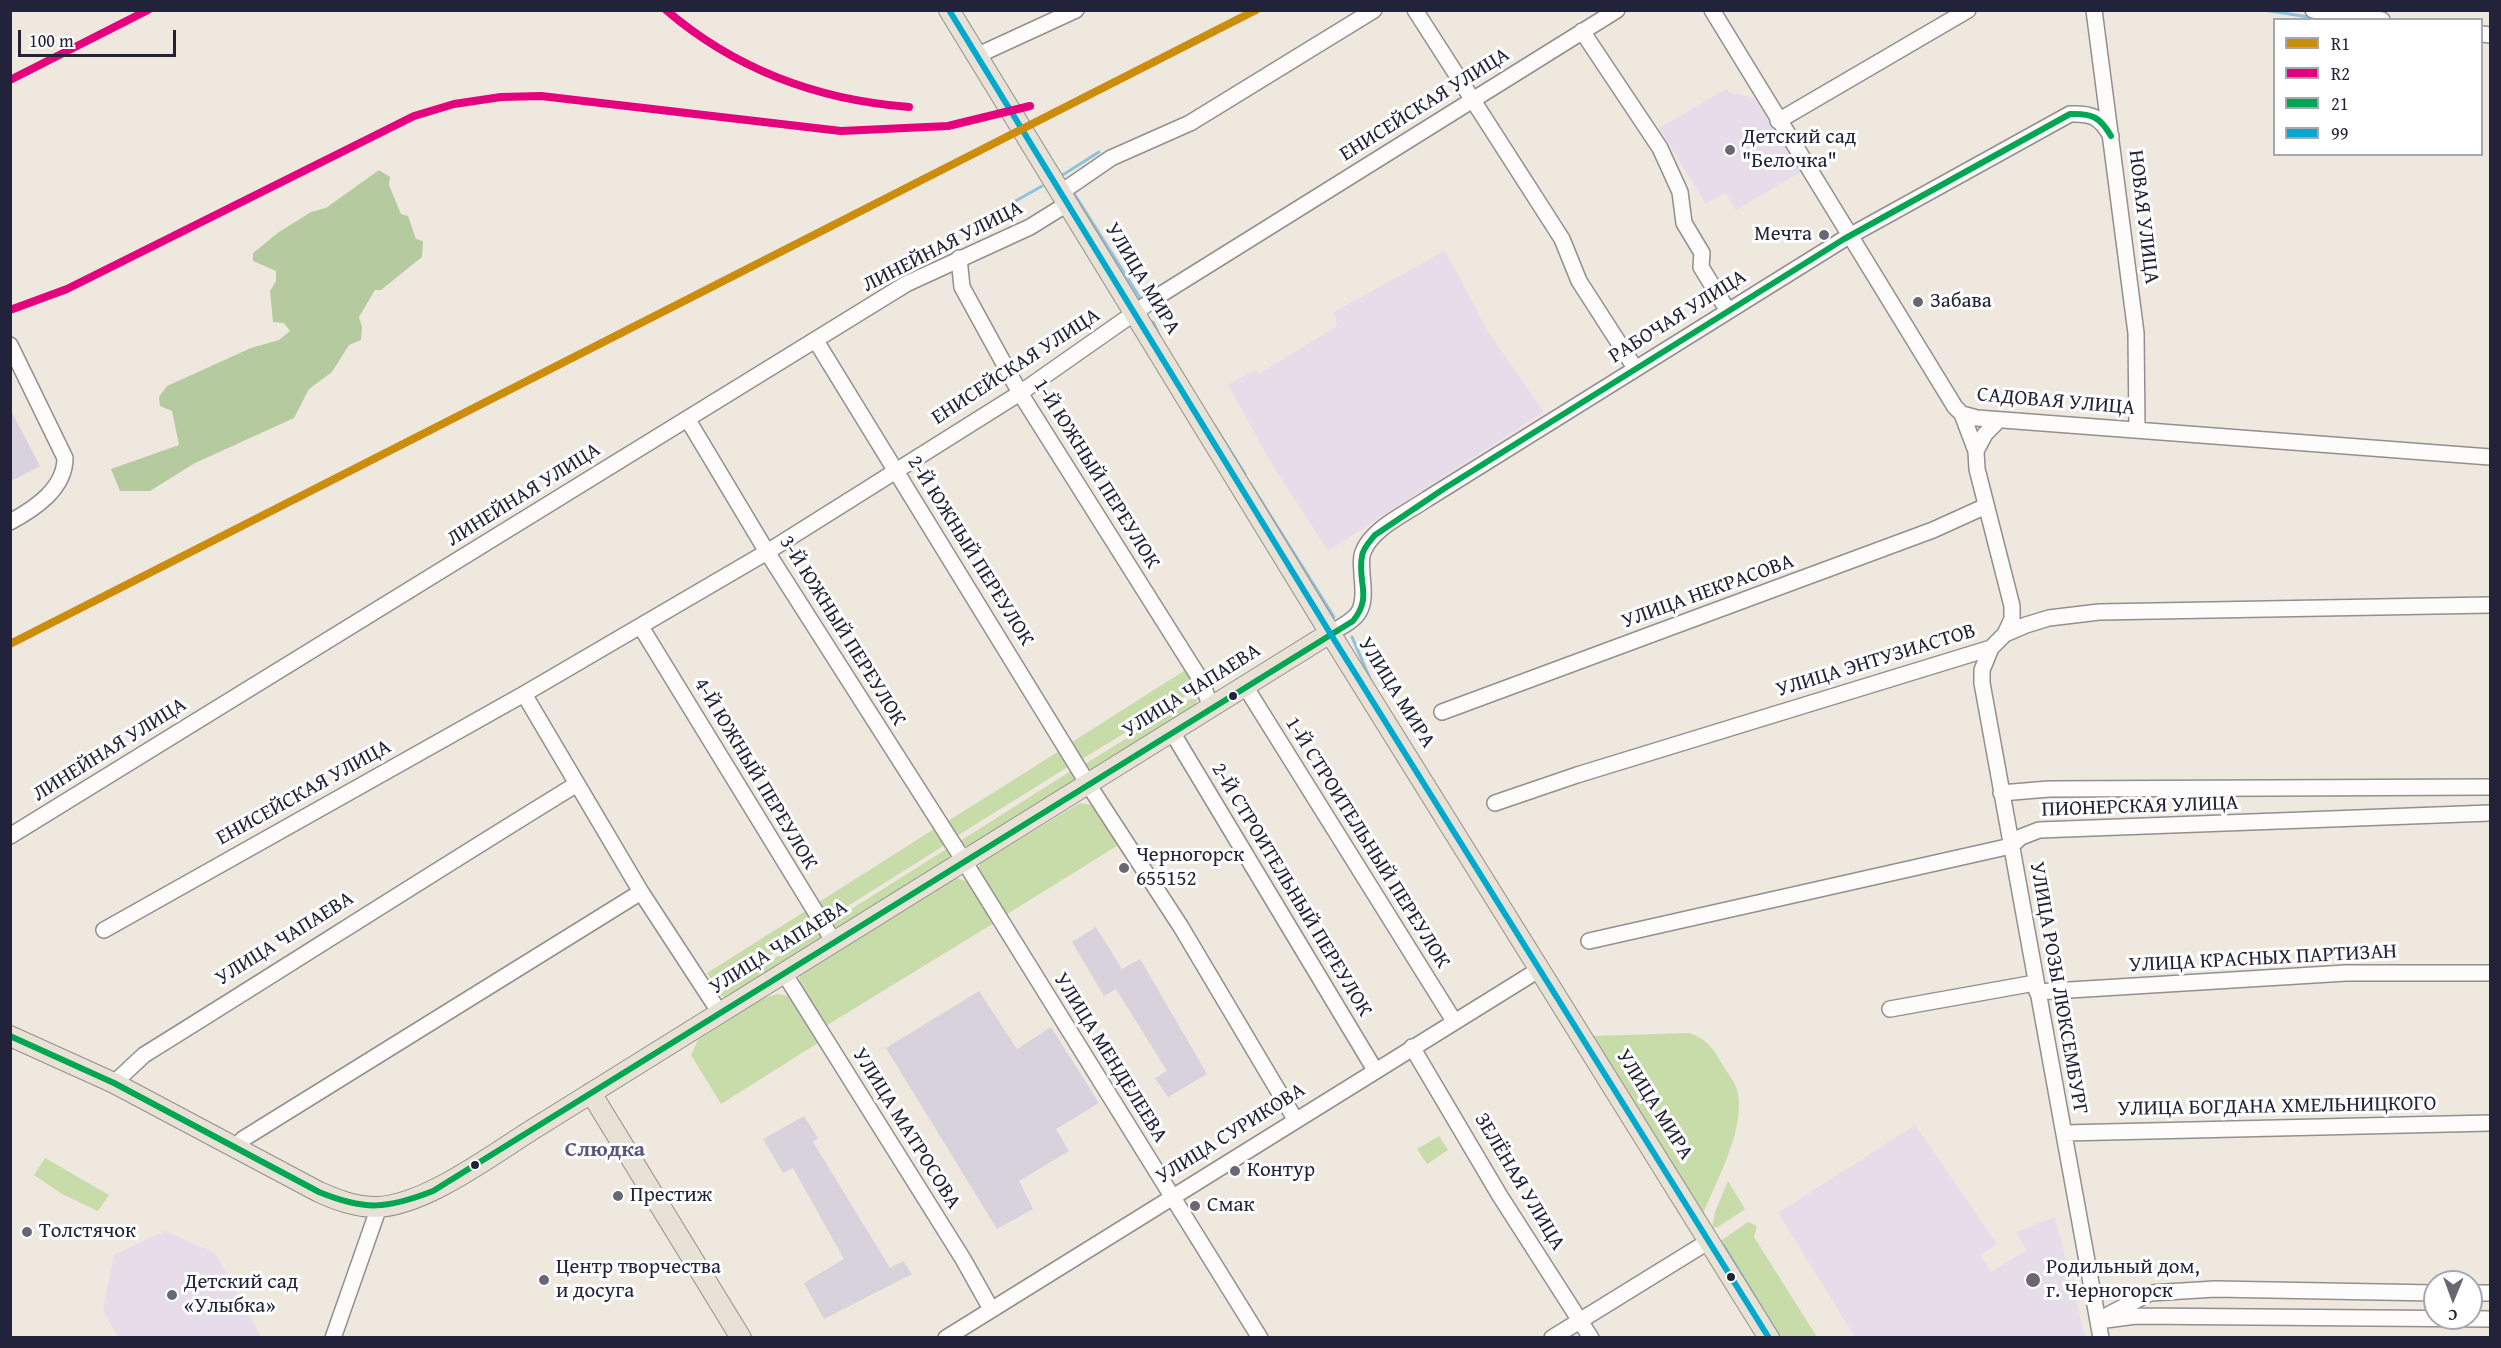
<!DOCTYPE html>
<meta charset="utf-8">
<style>
body{margin:0}
#map{position:relative;width:2501px;height:1348px;overflow:hidden;background:#efe8de;font-family:"Gentium Book Plus",serif}
canvas{display:block}
.frame{position:absolute;inset:0;border:12px solid #22223b;pointer-events:none}
.legend{position:absolute;left:2273px;top:18px;width:210px;height:138px;box-sizing:border-box;background:#fff;border:2px solid #a7a7b1;margin:0;padding:8px 10px;list-style:none;font-size:18px;color:#22223b}
.legend li{display:flex;align-items:center;gap:12px;height:30px}
.legend b{width:30px;border:2px solid #a7a7b1}
.north{position:absolute;left:2423px;top:1270px;width:60px;height:60px;box-sizing:border-box;background:#fff;border:2px solid #a7a7b1;border-radius:50%;rotate:181deg;font-size:16px;font-weight:700;line-height:24px;text-align:center;color:#22223b}
.north::after{content:'';display:block;margin:auto;width:21px;height:27px;background:#6a6774;clip-path:polygon(50% 0,100% 100%,50% 72%,0 100%)}
.scale{position:absolute;left:18px;top:30px;width:158px;height:27px;box-sizing:border-box;border:3px solid #22223b;border-top:0;padding-left:8px;font-size:18px;line-height:21px;white-space:nowrap;color:#22223b;-webkit-text-stroke:4px #fff;paint-order:stroke}
</style>
<div id="map">
<canvas width="2501" height="1348"></canvas>
<div class="frame"></div>
<ul class="legend">
<li><b style="height:8px;background:#cc8c0c"></b>R1</li>
<li><b style="height:8px;background:#e5007d"></b>R2</li>
<li><b style="height:8px;background:#00a651"></b>21</li>
<li><b style="height:8px;background:#00a9ce"></b>99</li>
</ul>
<div class="north">С</div>
<div class="scale">100 m</div>
</div>
<script>
const c = document.querySelector('canvas').getContext('2d');
c.lineJoin = 'round';
function fillPath(path, color) {
  c.fillStyle = color;
  c.fill(path, 'evenodd');
}
function strokePath(path, color, width, dash) {
  c.strokeStyle = color;
  c.lineWidth = width;
  c.lineCap = dash ? 'butt' : 'round';
  c.setLineDash(dash || []);
  c.stroke(path);
}
function drawText(font, color, halo, rows, align = 'center') {
  c.font = font + ' "Gentium Book Plus",serif';
  c.lineWidth = 6;
  c.setLineDash([]);
  c.textBaseline = 'middle';
  c.strokeStyle = halo;
  c.fillStyle = color;
  for (const [text, x, y, turn = 0] of rows) {
    c.save();
    c.translate(x, y);
    c.rotate((+turn || 0) * Math.PI / 180);
    c.textAlign = isNaN(turn) ? turn : align;
    if (halo) c.strokeText(text, 0, 0);
    c.fillText(text, 0, 0);
    c.restore();
  }
}
const built = new Path2D(`
 M1726 89 1730 93 1755 98 1801 172 1736 210 1725 193 1706 204 1659 128Z
 M1445 251 1489 333 1544 412 1328 551 1271 463 1228 385 1255 369 1259 374 1337 326 1334 312Z
 M1915 1125 1997 1244 1981 1255 1991 1272 2027 1250 2016 1232 2055 1217 2085 1337H1855L1778 1213Z
 M165 1231 215 1253 261 1337H118L103 1310 114 1255Z`);
const industrial = new Path2D(`
 M10 409 40 466 11 481H10Z
 M1096 927 1122 969 1140 959 1207 1074 1168 1097 1155 1078 1167 1071 1116 989 1104 996 1072 942Z
 M979 991 1017 1049 1051 1027 1099 1103 1056 1129 1069 1151 1019 1181 1033 1209 997 1229 886 1048Z
 M804 1116 818 1138 813 1142 890 1268 903 1261 912 1274 824 1319 804 1283 844 1259 793 1168 783 1173 763 1139Z`);
const green = new Path2D(`
 M1187 669 1199 688 1082 759 1072 742Z
 M1200 693 1194 708 1097 770H1089L1085 764Z
 M1061 750 1071 765 957 836 948 821Z
 M1074 769 1077 782 972 846H965L960 841Z
 M1080 803 1091 805 1120 844 1004 916 978 871 980 863Z
 M934 829 945 845 827 919 816 904Z
 M948 848 950 854 947 862 841 929 829 923Z
 M956 878 966 881 994 923 824 1027 799 984 800 974Z
 M807 910 817 925 717 989 707 973Z
 M820 929V941L726 999 719 994Z
 M777 994 788 996 818 1043 721 1104 691 1055 698 1040 761 999Z
 M1689 1033C1708 1039 1714 1050 1724 1067 1728 1073 1733 1080 1736 1087 1749 1123 1716 1182 1702 1216L1591 1036Z
 M1439 1136 1448 1150 1427 1164 1417 1149Z
 M45 1158 109 1195 98 1211 62 1194 34 1175Z
 M1728 1181 1745 1209 1718 1227 1712 1228 1715 1212Z
 M1748 1222 1757 1226 1754 1237 1817 1337H1777L1719 1242Z`);
const forest = new Path2D(`
 M379 170 390 177 389 185 401 214 408 216 416 239 423 241 422 257 381 290H375L359 317 362 327 361 340 349 345 332 372 309 389 294 418 195 463 150 491H120L111 469 179 445 172 411 160 406 159 397 167 386 251 348 279 340 290 331 284 323 273 322 270 291 276 281V271L253 261V253L279 232 311 212 326 208Z`);
const stream = new Path2D(`
 M2264 10 2315 18
 M1061 176 1099 152
 M1075 195 1140 298
 M1005 207 1042 186
 M1153 322 1159 335
 M1214 425 1245 474
 M1250 483 1334 617
 M1352 637 1371 681
 M1724 1246 1780 1338`);
const minor = new Path2D(`
 M1415 10 1562 239 1579 281 1635 368
 M1712 10 1955 407 1962 414 1977 418 2490 457
 M2094 10 2136 333 2137 430
 M2313 10 2382 20
 M1582 31 1660 148 1680 192 1684 223 1702 253 1701 267 1728 311
 M2482 34 2490 35
 M976 56 1076 10
 M1778 121 1968 10
 M1060 193 1111 158 1190 123 1374 10
 M959 258 962 287 1020 393 1202 682 1211 708
 M816 341 1088 784 1181 927 1295 1119
 M10 345 65 458C65 489 34 509 10 522
 M1962 414 1976 451 1977 469 2012 606V619L2005 634
 M688 420 767 552 964 861 1260 1338
 M1976 451 1985 434 1999 420
 M641 627 834 942
 M1330 633C1361 617 1366 611 1362 575 1362 568 1360 559 1363 552 1372 528 1407 513 1427 499L1844 239 2070 114C2092 113 2100 117 2111 136
 M1991 648 1982 670V683L2101 1338
 M1245 686 1454 1021
 M524 694 641 892 720 1013
 M1442 712 1933 530 1986 506
 M1172 732 1375 1070
 M2001 793 2049 789 2490 787
 M1495 803 1577 775 1991 648 2005 634 2026 625 2049 618 2099 612 2490 605
 M10 836 906 284 1030 227 1067 204
 M104 930 524 694 767 552 1020 393 1160 295 1617 10
 M1589 941 2011 846 2021 837 2039 830 2490 813
 M784 973 963 1259 991 1309
 M2037 992 2346 973H2490
 M1890 1009 2035 983
 M1412 1047 1500 1196 1591 1338
 M114 1083 144 1055C289 965 432 873 577 784
 M2064 1133 2490 1123
 M237 1148 243 1139 641 892
 M2471 1293H2490
 M2108 1315 2150 1293 2215 1289 2435 1293
 M2098 1321 2136 1316 2490 1319
 M333 1338 379 1207
 M946 1338 1540 969
 M1552 1338 1709 1241`);
const major = new Path2D(`
 M949 10 1330 633 1769 1338
 M10 1036 114 1083 319 1192C337 1200 355 1207 376 1207 425 1206 493 1154 535 1128L1330 633
 M591 1093 741 1338`);
const bus1 = new Path2D(`
 M10 1036 114 1083 319 1192C365 1211 387 1209 433 1191L1353 621C1373 596 1357 583 1362 556 1363 548 1370 541 1375 535L1445 488 1844 239 2070 114C2092 113 2100 117 2111 136`);
const bus2 = new Path2D(`
 M949 10 1330 633 1769 1338`);
const rail1 = new Path2D(`
 M10 644 1256 10`);
const rail2 = new Path2D(`
 M666 10C736 70 818 100 909 107
 M10 80 148 10
 M10 310 67 289 414 116 454 104 501 97 541 96 841 131 948 126 1030 106`);
const markers = [
 [1730,150,6,"#6a6774"],
 [1824,235,6,"#6a6774"],
 [1918,302,6,"#6a6774"],
 [1233,696,5,"#22223b"],
 [1124,868,6,"#6a6774"],
 [475,1165,5,"#22223b"],
 [1235,1171,6,"#6a6774"],
 [618,1196,6,"#6a6774"],
 [1195,1206,6,"#6a6774"],
 [27,1232,6,"#6a6774"],
 [1731,1277,5,"#22223b"],
 [544,1280,6,"#6a6774"],
 [2033,1280,8,"#6a6774"],
 [172,1295,6,"#6a6774"]
];
const streetNames = [
 ["ЕНИСЕЙСКАЯ УЛИЦА",1425,105,-32],
 ["НОВАЯ УЛИЦА",2143,217,83],
 ["ЛИНЕЙНАЯ УЛИЦА",943,247,-27],
 ["УЛИЦА МИРА",1142,279,59],
 ["РАБОЧАЯ УЛИЦА",1678,317,-32],
 ["ЕНИСЕЙСКАЯ УЛИЦА",1016,367,-33],
 ["САДОВАЯ УЛИЦА",2056,402,5],
 ["1-Й ЮЖНЫЙ ПЕРЕУЛОК",1096,474,58],
 ["ЛИНЕЙНАЯ УЛИЦА",524,495,-32],
 ["2-Й ЮЖНЫЙ ПЕРЕУЛОК",970,551,58],
 ["УЛИЦА НЕКРАСОВА",1708,592,-20],
 ["3-Й ЮЖНЫЙ ПЕРЕУЛОК",842,631,58],
 ["УЛИЦА ЭНТУЗИАСТОВ",1876,661,-17],
 ["УЛИЦА ЧАПАЕВА",1192,691,-32],
 ["УЛИЦА МИРА",1396,693,58],
 ["ЛИНЕЙНАЯ УЛИЦА",110,750,-32],
 ["4-Й ЮЖНЫЙ ПЕРЕУЛОК",755,774,59],
 ["ЕНИСЕЙСКАЯ УЛИЦА",304,793,-29],
 ["ПИОНЕРСКАЯ УЛИЦА",2140,807,-2],
 ["1-Й СТРОИТЕЛЬНЫЙ ПЕРЕУЛОК",1367,843,58],
 ["2-Й СТРОИТЕЛЬНЫЙ ПЕРЕУЛОК",1291,890,59],
 ["УЛИЦА ЧАПАЕВА",285,939,-32],
 ["УЛИЦА ЧАПАЕВА",779,948,-32],
 ["УЛИЦА КРАСНЫХ ПАРТИЗАН",2263,959,-3],
 ["УЛИЦА РОЗЫ ЛЮКСЕМБУРГ",2058,988,80],
 ["УЛИЦА МЕНДЕЛЕЕВА",1110,1058,58],
 ["УЛИЦА МИРА",1654,1105,58],
 ["УЛИЦА БОГДАНА ХМЕЛЬНИЦКОГО",2277,1107,-1],
 ["УЛИЦА МАТРОСОВА",906,1129,58],
 ["УЛИЦА СУРИКОВА",1231,1134,-32],
 ["ЗЕЛЁНАЯ УЛИЦА",1519,1182,59]
];
const poiNames = [
 ["Детский сад",1742,138],
 ["\"Белочка\"",1742,162],
 ["Мечта",1812,235,"right"],
 ["Забава",1930,302],
 ["Черногорск",1136,856],
 ["655152",1136,880],
 ["Контур",1247,1171],
 ["Престиж",630,1196],
 ["Смак",1207,1206],
 ["Толстячок",39,1232],
 ["Центр творчества",556,1268],
 ["и досуга",556,1292],
 ["Родильный дом,",2046,1268],
 ["г. Черногорск",2046,1292],
 ["Детский сад",184,1283],
 ["«Улыбка»",184,1307]
];
const neighbourhoodNames = [
 ["Слюдка",605,1150]
];
fillPath(built, '#e7ddea');
fillPath(industrial, '#d7d2dc');
fillPath(green, '#c8dca9');
fillPath(forest, '#b5cb9f');
strokePath(stream, '#8ec2dd', 3);
strokePath(minor, '#938f8e', 18);
strokePath(major, '#938f8e', 22);
strokePath(minor, '#fdfcfa', 15);
strokePath(major, '#e8e2d6', 20);
strokePath(bus1, '#00a651', 6);
strokePath(bus2, '#00a9ce', 6);
strokePath(rail1, '#cc8c0c', 8);
strokePath(rail2, '#e5007d', 8);
for (const [x, y, r, color] of markers) {
  const dot = new Path2D();
  dot.arc(x, y, r, 0, 2 * Math.PI);
  c.fillStyle = color;
  c.fill(dot);
  strokePath(dot, '#fff', 2);
}
drawText('21px', '#22223b', '#fff', streetNames);
drawText('21px', '#22223b', '#fff', poiNames, 'left');
drawText('bold 22px', '#5b567d', '#fff', neighbourhoodNames);
</script>
